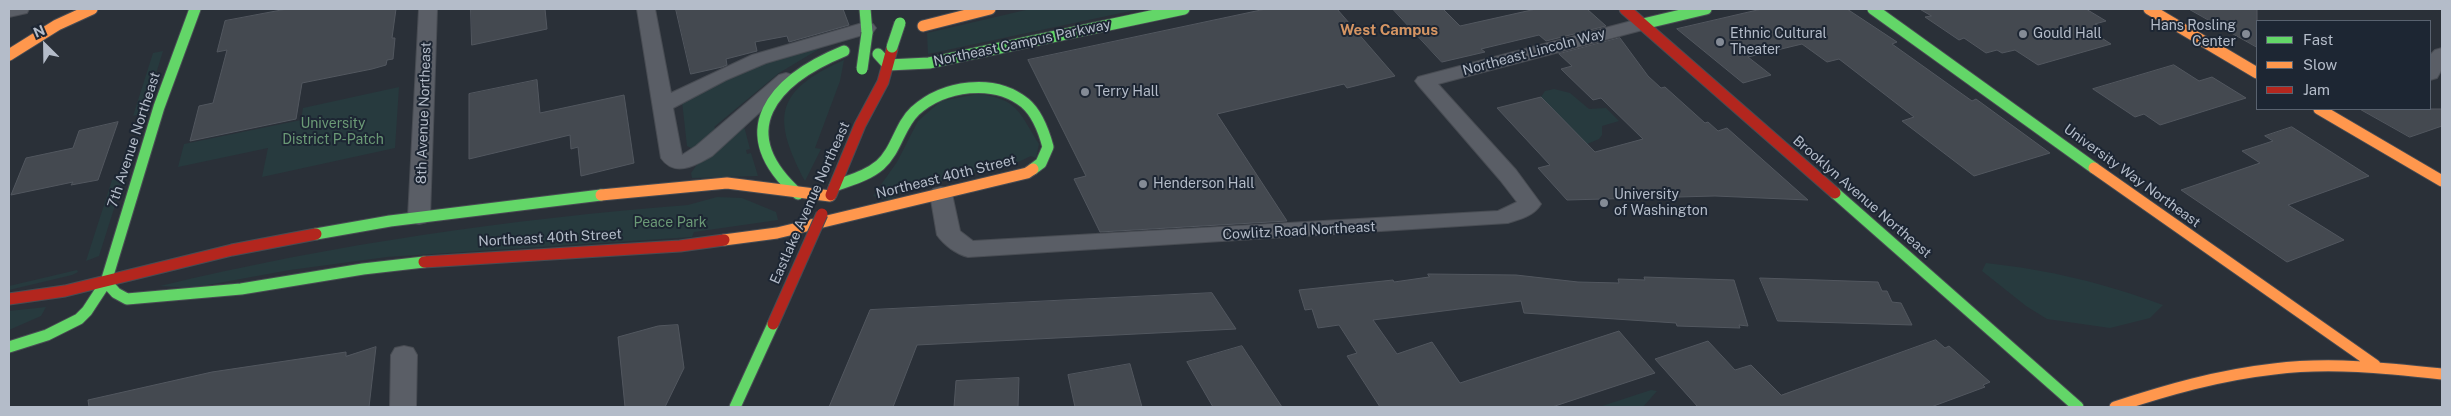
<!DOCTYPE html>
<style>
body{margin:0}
#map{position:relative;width:2451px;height:416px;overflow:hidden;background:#2a3038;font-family:"Public Sans",sans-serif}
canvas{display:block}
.frame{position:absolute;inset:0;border:10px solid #b4bcc9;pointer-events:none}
.legend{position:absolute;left:2256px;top:20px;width:175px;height:90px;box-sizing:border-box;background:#1d2633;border:1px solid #59626f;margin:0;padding:6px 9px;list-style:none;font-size:15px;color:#b4bcc9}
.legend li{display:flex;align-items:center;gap:10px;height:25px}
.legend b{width:25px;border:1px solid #59626f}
.north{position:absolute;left:20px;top:20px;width:50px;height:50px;-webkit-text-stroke:4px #1d2633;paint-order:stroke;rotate:337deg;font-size:14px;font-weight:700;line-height:20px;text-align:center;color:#b4bcc9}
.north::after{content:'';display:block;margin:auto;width:18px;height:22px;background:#b4bcc9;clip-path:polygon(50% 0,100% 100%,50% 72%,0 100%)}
</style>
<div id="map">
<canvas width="2451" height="416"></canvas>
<div class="frame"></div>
<ul class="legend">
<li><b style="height:6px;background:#63d668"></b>Fast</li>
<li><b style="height:6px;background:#ff974d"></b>Slow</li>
<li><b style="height:6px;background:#b3261e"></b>Jam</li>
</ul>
<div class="north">N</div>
</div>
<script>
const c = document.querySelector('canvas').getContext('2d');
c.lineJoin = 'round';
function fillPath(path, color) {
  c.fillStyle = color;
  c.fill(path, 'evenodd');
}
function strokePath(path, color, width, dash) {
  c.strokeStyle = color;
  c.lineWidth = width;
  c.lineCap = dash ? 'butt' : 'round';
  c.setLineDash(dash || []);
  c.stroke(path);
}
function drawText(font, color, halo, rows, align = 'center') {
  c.font = font + ' "Public Sans",sans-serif';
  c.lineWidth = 4;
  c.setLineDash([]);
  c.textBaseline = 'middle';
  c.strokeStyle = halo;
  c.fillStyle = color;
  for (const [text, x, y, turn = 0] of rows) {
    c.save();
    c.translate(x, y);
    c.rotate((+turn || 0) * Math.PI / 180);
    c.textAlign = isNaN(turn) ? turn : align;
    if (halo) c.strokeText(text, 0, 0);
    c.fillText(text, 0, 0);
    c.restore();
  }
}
const green = new Path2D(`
 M1030 9H1140L928 54 927 33Z
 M829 43 779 73 714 127 716 129 696 147 691 148 687 146 682 101 764 62Z
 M163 51 144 113 133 116 153 53Z
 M844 60 840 81 815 148 821 149 805 181C772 118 774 91 844 60Z
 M399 87 395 148 262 177 268 148 178 167 184 144 301 120 303 108Z
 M1554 89 1570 93 1589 109 1606 108 1619 121 1602 126V135L1599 139 1587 144 1541 97 1545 91Z
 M978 94C1018 99 1019 112 1039 144L1036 158 1031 156 1016 163 910 189 889 200 873 196 897 162 918 121 941 101Z
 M744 126 750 149 746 150 747 154 751 153 758 176 692 178 691 173 698 163Z
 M124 177 99 256 86 261 112 180Z
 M717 197 742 198 776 212 778 220 694 232 692 237 387 257 290 270 191 288 160 286C334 244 510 219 688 205Z
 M1986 263C2050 270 2104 283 2163 305L2150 318 2110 328 2047 319 2026 306 1982 271Z
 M77 270 78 272 72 275 9 290V286Z
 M46 307 41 316 9 330V311Z
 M1651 390 1657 391 1643 407H1599Z`);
const building = new Path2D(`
 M287 9H396L392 38H395L393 59 387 60 386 65 372 69 302 83 296 119 190 141 199 106 213 103 227 50 217 52 225 21Z
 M471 9H545L547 29 472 45Z
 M676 9H843L849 25 789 42 787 36 755 42 757 51 726 59 727 65 722 67 691 74Z
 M1266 9H1337L1395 76 1347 88 1344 84 1217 114 1287 221 1100 232 1074 179 1086 176 1028 60Z
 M1393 9H1443L1460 26 1536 9H1587L1606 26 1546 41 1539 35 1481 49 1485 52 1442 62Z
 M1762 9H1847L1897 42 1892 44 1972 101 1976 99 2050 153 1974 176 1902 121 1914 117 1839 59 1827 62 1802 44 1748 57 1771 75 1743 83 1677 29Z
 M1920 9H2086L2106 21 2095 24 2099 26 2089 30 2111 44 2038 65 2015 50 2002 53 1997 50 1986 53 1964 38 1959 40 1925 17 1931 16Z
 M2189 9H2257V47Z
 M1620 38 1648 76 1661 88 1665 87 1705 123 1708 122 1718 131 1727 128 1808 200 1715 196 1567 200 1538 168 1550 165 1497 108 1541 97 1595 152 1643 139 1601 98 1593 100 1561 69 1572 66 1559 54Z
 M2174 65 2199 81 2212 77 2246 98 2160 125 2144 114 2135 117 2093 89Z
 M537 80 540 113 624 95 634 163 581 176 578 147 571 149 570 135 469 159V94Z
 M2360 109H2442V126L2410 137Z
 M118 122 98 180 71 185 73 182 11 195 26 158 73 148 79 131Z
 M2292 127 2369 176 2288 205 2344 240 2287 262 2181 190 2260 163 2242 151 2273 141 2265 136Z
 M1428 274 1516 275 1578 282 1619 283 1618 279 1645 280 1644 277 1734 280 1748 326 1739 325 1740 328 1677 326 1676 323 1524 313 1521 301 1373 320 1397 354 1432 342 1460 383 1619 331 1655 373 1552 407H1380L1347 356 1357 353 1339 325 1318 328 1312 309 1305 310 1299 290 1393 280 1394 282 1429 277Z
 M1760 278 1878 282 1882 291H1887L1892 302 1901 303 1912 325 1778 321Z
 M1212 293 1236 329 917 345 893 407H829L870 310Z
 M678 325 684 368 665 407H625L618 337 658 326Z
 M1936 340 1945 348 1949 346 1990 382 1983 385 1985 387 1931 407H1698L1655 359 1708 341 1735 370 1751 365 1781 395Z
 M1242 346 1282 407H1213L1187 362Z
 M376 347 369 407H89L88 400 212 372 346 352V356Z
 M1130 364 1142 407H1075L1068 375Z
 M1019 378 1018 407H954L956 381Z`);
const street = new Path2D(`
 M9 9H29L27 13 9 17Z
 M419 9H437L430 217 427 222 419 224 411 222 408 217Z
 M637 9H655L671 93 752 55 866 22 873 24 876 28 873 32 766 63 726 80 673 108 682 155 696 146 779 75 786 73 793 75 796 79 712 156C696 165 675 178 661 158Z
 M1643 18 1650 20 1652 24 1650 28 1438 84 1516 170 1541 204C1534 216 1520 219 1508 223L968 257C956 254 944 245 937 235L930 194 933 189 941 187 949 189 952 194 960 231 973 241 1498 211 1517 202 1500 180 1418 85 1415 81 1418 77Z
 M2442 48V69L2437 78 2430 80V55L2435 50Z
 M404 346 413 348 417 355 416 407H390L391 355 395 348Z`);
const fast = new Path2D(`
 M865 9 867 33
 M1873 9 2094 168
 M1643 24 1706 9
 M878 54 888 65 929 63 1184 9
 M835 186C850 180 867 176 880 165 897 150 899 126 915 111 944 85 994 78 1025 103 1038 114 1044 132 1048 147L1041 163 1033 169
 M1835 193 2078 407
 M798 194C728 131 773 80 844 51
 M316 234 390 221 601 195
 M106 282 116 293 127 299 241 289 363 269 424 262
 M9 347 47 335 79 319 87 311 106 282 159 107 195 9
 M735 407 773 324`);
const slow = new Path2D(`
 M2149 9 2257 73
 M923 26 990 9
 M9 55 57 25 92 9
 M2319 109 2442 181
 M2094 168 2375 365
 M601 195 727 183 830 196
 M724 240 777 233 1027 173 1033 169
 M2115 407C2167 390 2219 375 2274 369 2330 362 2386 368 2442 374`);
const jam = new Path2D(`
 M1625 9 1835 193
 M831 195 860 125 883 82 892 49
 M424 262 680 246 724 240
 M9 299 65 291 232 250 316 234`);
const fastBridge = new Path2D(`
 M892 47 900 23
 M862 69 867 33`);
const jamBridge = new Path2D(`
 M773 324 822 214`);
const markers = [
 [2023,34,5,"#848b96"],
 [2246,34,5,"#848b96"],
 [1720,42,5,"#848b96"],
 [1085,92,5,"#848b96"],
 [1143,184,5,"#848b96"],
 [1604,203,5,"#848b96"]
];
const poiNames = [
 ["Hans Rosling",2236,26,"right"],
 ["Center",2236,42,"right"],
 ["Ethnic Cultural",1730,34],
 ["Theater",1730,50],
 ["Gould Hall",2033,34],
 ["Terry Hall",1095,92],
 ["Henderson Hall",1153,184],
 ["University",1614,195],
 ["of Washington",1614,211]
];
const streetNames = [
 ["Northeast Campus Parkway",1022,43,-12],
 ["Northeast Lincoln Way",1534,52,-15],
 ["8th Avenue Northeast",424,113,-88],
 ["7th Avenue Northeast",134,140,-72],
 ["University Way Northeast",2132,176,36],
 ["Northeast 40th Street",946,177,-14],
 ["Brooklyn Avenue Northeast",1862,197,41],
 ["Eastlake Avenue Northeast",810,203,-66],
 ["Cowlitz Road Northeast",1299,231,-3],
 ["Northeast 40th Street",550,238,-3]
];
const parkNames = [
 ["University",333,124],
 ["District P-Patch",333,140],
 ["Peace Park",670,223]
];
const neighbourhoodNames = [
 ["West Campus",1389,30]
];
fillPath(green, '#273a3e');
fillPath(building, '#444950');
strokePath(building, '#52575f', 1);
strokePath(street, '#484c53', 2);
strokePath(fast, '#484c53', 13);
strokePath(slow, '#484c53', 13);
strokePath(jam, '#484c53', 13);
fillPath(street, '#5a5e66');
strokePath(fast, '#63d668', 11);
strokePath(slow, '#ff974d', 11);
strokePath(jam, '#b3261e', 11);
strokePath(fastBridge, '#484c53', 13, []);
strokePath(jamBridge, '#484c53', 13, []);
strokePath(fastBridge, '#63d668', 11);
strokePath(jamBridge, '#b3261e', 11);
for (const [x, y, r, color] of markers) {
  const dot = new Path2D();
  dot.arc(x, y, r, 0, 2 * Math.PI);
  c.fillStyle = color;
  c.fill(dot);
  strokePath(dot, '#1d2633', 2);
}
drawText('14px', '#b4bcc9', '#1d2633', poiNames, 'left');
drawText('14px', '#b4bcc9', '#1d2633', streetNames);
drawText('14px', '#6b9a76', '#1d2633', parkNames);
drawText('bold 15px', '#d59563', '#1d2633', neighbourhoodNames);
</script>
